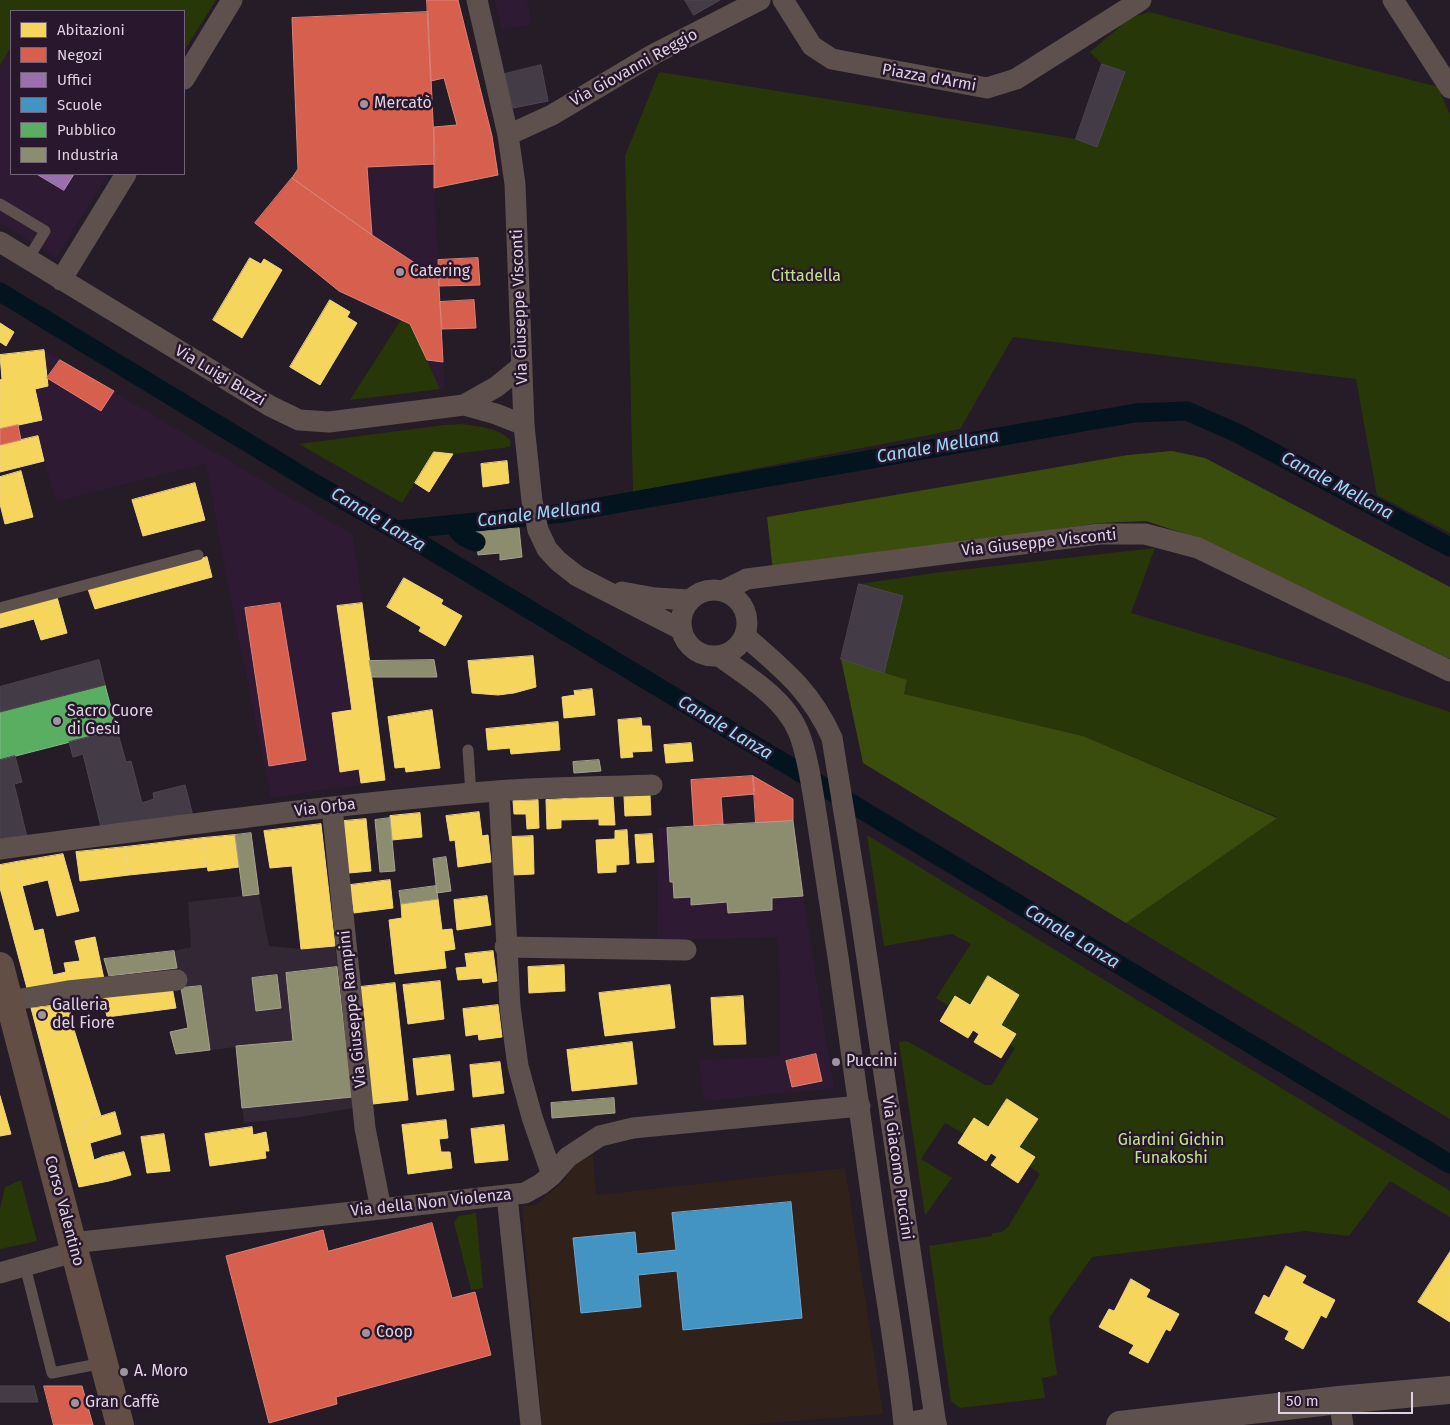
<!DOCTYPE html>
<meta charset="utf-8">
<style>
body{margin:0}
#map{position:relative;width:1450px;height:1425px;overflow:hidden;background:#251c28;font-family:"Fira Sans",sans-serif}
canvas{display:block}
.legend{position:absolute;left:10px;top:10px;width:175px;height:165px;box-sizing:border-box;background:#28172d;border:1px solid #716275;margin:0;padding:6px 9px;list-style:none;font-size:15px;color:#dfd3e1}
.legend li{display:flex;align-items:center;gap:10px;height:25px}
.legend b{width:25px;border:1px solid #716275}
.scale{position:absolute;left:1278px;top:1392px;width:135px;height:22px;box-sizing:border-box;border:2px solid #dfd3e1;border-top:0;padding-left:6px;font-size:15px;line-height:18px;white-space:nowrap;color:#dfd3e1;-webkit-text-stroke:4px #28172d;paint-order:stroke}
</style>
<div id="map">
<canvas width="1450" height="1425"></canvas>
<ul class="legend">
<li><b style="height:14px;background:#f6d55c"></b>Abitazioni</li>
<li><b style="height:14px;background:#d6604d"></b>Negozi</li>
<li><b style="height:14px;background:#9970ab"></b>Uffici</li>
<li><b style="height:14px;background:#4393c3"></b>Scuole</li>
<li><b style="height:14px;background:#5aae61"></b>Pubblico</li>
<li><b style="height:14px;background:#8c8c6e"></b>Industria</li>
</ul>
<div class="scale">50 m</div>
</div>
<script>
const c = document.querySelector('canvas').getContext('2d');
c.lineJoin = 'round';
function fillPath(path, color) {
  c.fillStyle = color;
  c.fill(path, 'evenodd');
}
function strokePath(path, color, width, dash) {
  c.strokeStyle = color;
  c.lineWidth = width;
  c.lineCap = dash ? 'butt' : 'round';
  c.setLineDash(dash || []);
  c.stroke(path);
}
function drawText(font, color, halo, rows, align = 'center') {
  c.font = font + ' "Fira Sans",sans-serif';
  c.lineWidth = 5;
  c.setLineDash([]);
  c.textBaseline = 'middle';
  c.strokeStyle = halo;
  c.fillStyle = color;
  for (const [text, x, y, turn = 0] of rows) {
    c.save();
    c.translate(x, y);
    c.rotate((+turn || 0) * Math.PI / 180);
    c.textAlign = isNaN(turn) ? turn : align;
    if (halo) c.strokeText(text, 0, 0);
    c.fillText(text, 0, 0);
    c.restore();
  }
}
const built = new Path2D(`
 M495 0H527L532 24 502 30Z
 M11 47V174H108L56 258 0 223V66Z
 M435 164 434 188 445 389H440L410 324 339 291 255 223 292 178 372 235 367 167Z
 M44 350 353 535 385 781 271 798 229 591 206 463 56 502 44 461 0 472V380L1 379 0 355Z
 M793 821 803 896 834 1088 704 1101 699 1060 780 1056 779 937 657 940 658 828Z`);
const industrial = new Path2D(`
 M259 894 269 946 301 949 335 946 353 1108 300 1117 244 1123 236 1047 176 1054 170 1032 188 1027 174 951 191 947 188 902Z`);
const education = new Path2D(`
 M593 1155 596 1195 845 1168 883 1414 744 1425H542L522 1207 537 1204 564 1181 574 1166 583 1159Z`);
const green = new Path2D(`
 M0 0H216L184 51V11H11V47L0 66Z
 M1149 12 1438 87 1450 115V533L1377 495 1356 379 1013 337 960 429 633 492 625 156 659 72 1076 139 1102 64 1090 52 1129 19Z
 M401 320 410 324 440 389 350 400Z
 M462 424C480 427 498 427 511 441L510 447 453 454 434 452 402 503 299 444 444 425Z
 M1155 548 1131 613 1351 679 1450 712V1119L1126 923 1277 817 1083 736 904 694 907 681 841 659 859 584 934 573Z
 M867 835 1450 1191V1217L1390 1181 1349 1236 1305 1231 1092 1257 1049 1318 1057 1375 1042 1378 1045 1398 960 1408 951 1401 929 1246 992 1236V1233L1002 1232 1008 1227 1040 1174 1029 1166 1035 1157 1019 1147 1038 1119 1007 1099 988 1127 974 1118 964 1134 945 1123 921 1159 952 1178 925 1215 899 1042 907 1041 985 1085H992L1015 1048 1010 1045 1016 1034 1001 1025 1019 995 988 976 970 1005 955 996 949 1006 936 998 971 944 952 934 884 946Z
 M21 1180 37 1241 0 1249V1209L5 1187Z
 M476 1213 483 1288 471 1290 454 1222 459 1216Z`);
const forest = new Path2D(`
 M1172 451 1205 458 1450 587V659L1201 539 1146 521 1099 523 773 571 767 517 1128 455Z
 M841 659 907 680 904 694 1083 736 1277 818 1126 923 863 763Z`);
const homes = new Path2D(`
 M250 258 261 264 264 259 282 270 242 338 213 320Z
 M330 300 350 312 347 317 357 323 320 385 290 367Z
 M0 323 14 332 6 346 0 342Z
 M44 350 48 386 35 389 42 420 0 429V380L2 379 0 355Z
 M38 436 44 461 0 472V445Z
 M434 452 453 454 429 492 415 483Z
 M507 461 509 483 483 487 481 464Z
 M21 471 33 517 5 524 0 504V477Z
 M195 483 205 520 143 536 132 500Z
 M207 557 212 577 95 609 88 589Z
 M404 578 443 600 441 604 462 616 445 646 419 631 421 627 387 607Z
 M57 597 67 633 41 640 34 619 0 628V612Z
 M362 603 385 780 361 783 359 769 340 772 332 713 352 710 337 606Z
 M533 656 536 687 514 693 498 695 472 693 468 661Z
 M592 689 595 715 564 718 562 697 575 695 574 691Z
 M432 710 440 768 406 772 405 767 395 768 388 717Z
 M641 718 642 726H650L652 751 632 752 633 757 621 758 618 720Z
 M558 722 560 750 511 754 510 748 488 750 486 729Z
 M691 743 693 761 666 763 664 745Z
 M650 795 651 815 625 816 624 796Z
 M613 796 615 825H599V819L561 820V828L547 829 546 800Z
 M538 800 539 828 527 829 526 814H514L513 801Z
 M479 812 482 836 488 835 491 862 458 867 455 840 450 841 446 816Z
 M420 813 422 837 392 840 390 816Z
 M366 819 371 871 349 873 344 821Z
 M321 824 335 946 301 949 292 866 270 868 264 831Z
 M627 830 629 864 616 865V872L598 873 596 840 615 839V831Z
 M652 834 654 862 637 863 635 835Z
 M235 835 239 867 208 871 203 838Z
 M533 836 534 874 512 875 511 837Z
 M203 838 207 867 129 875 125 847Z
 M125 847 129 875 80 881 76 852Z
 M63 854 79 911 57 916 48 880 22 886 16 862Z
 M16 862 34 931 43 929 53 975 66 972 64 963 80 961 75 941 95 937 104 979 28 992 0 888V865Z
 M390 880 393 908 354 913 350 885Z
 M487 896 491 925 457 930 454 900Z
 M438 899 442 930 452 929 455 949 444 951 446 968 395 974 389 920 402 918 401 904Z
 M493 951 497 981 483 983 482 978 458 980 456 968 467 967 465 954Z
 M564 965 565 991 529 993 528 967Z
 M988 976 1019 995 1001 1025 1016 1034 1001 1058 974 1042 979 1034 973 1030 968 1038 940 1021 955 996 970 1005Z
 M440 981 444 1019 408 1024 403 985Z
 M395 983 408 1100 373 1104 360 987Z
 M670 985 675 1028 605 1036 599 993Z
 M172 987 176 1008 107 1017 103 998Z
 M743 996 746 1044 714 1045 711 998Z
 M68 1004 75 1033 101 1116 83 1122 86 1130 65 1136 31 1008Z
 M498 1005 502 1037 479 1040 478 1034 466 1036 463 1009Z
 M632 1042 637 1084 572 1091 567 1050Z
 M450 1055 454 1090 417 1095 413 1059Z
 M500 1062 504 1093 473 1097 470 1065Z
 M0 1096 11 1134 0 1136Z
 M1007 1099 1038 1119 1019 1147 1035 1157 1018 1183 991 1165 997 1157 991 1153 986 1161 958 1143 974 1118 988 1127Z
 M115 1112 121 1134 90 1143 94 1160 102 1157 109 1181 79 1187 65 1136 86 1130 83 1122Z
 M446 1120 448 1138 439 1139 441 1152H450L452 1168 408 1174 402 1125Z
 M504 1125 508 1160 475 1163 471 1129Z
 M252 1127 253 1135 266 1132 269 1151H265L266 1158 210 1166 205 1134Z
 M164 1134 170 1171 147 1173 141 1137Z
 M124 1152 131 1175 109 1181 102 1157Z
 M1450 1252V1322L1418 1302Z
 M1286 1266 1306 1276 1302 1283 1335 1300 1326 1318 1321 1315 1303 1349 1285 1339 1289 1331 1255 1313 1264 1295 1269 1298Z
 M1131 1279 1150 1290 1146 1297 1179 1314 1170 1331 1166 1329 1148 1363 1129 1353 1134 1345 1099 1327 1109 1309 1114 1311Z`);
const shops = new Path2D(`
 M427 0H458L492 136 498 175 434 188V127L457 125 444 78 431 81Z
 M428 12 435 164 367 167 372 235 292 178 298 169 292 18Z
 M292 178 372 235 421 267H438L443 362 427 360 410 324 339 291 255 223Z
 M478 258 480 285 439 286 438 260Z
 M474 300 476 328 442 329 440 302Z
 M60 360 114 391 101 411 47 378Z
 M18 425 21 440 0 445V429Z
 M280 603 306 760 269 766 245 608Z
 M753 776 755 794 721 797 723 824 694 826 691 780Z
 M753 776 793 799V821L756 823Z
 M816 1054 822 1081 792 1087 786 1061Z
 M432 1223 452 1298 475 1292 491 1355 336 1397 337 1404 269 1423 226 1256 323 1230 328 1251Z
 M44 1386H82L93 1425H54Z`);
const offices = new Path2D(`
 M37 174H74L64 190Z`);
const schools = new Path2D(`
 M791 1202 802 1318 683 1330 677 1271 638 1275 641 1307 581 1313 573 1238 635 1232 637 1254 676 1250 672 1213Z`);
const public = new Path2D(`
 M105 685 117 730 0 760V712Z`);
const industry = new Path2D(`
 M519 528 522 557 500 560V553L478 555 476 532Z
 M434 660 437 677H372L369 661Z
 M599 760 601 771 574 773 573 762Z
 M390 818 395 871 380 872 375 820Z
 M793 821 803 896 772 898V910L728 913 727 902 691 905V897L674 898 673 882H670L667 828Z
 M251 833 259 894 243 896 235 835Z
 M446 857 451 891 437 893 433 859Z
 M436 886 438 899 401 904 399 891Z
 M174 951 177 968 109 976 104 959Z
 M337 967 352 1097 242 1108 236 1046 293 1041 286 973Z
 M277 975 281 1008 256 1011 252 978Z
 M201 986 210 1050 176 1054 170 1032 188 1028 181 988Z
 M614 1098 615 1113 552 1118 551 1103Z`);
const canal = new Path2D(`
 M0 292 314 483 424 546 1450 1164
 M454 525C460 535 465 539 476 542
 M397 530 564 513 1135 413 1187 411 1237 433 1450 547`);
const building = new Path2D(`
 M685 0H720L694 15Z
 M1102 64 1125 72 1097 147 1076 139Z
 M541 65 548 101 513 108 505 74Z
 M859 584 903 596 884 673 841 659Z
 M99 660 105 685 0 712V687Z
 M117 730 126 762 131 761 142 803 154 799 153 793 185 785 194 820 102 831 83 754 73 757 69 742Z
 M15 756 22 782 14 784 28 841 0 846V760Z
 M0 1386H34L38 1402H0Z`);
const service = new Path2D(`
 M0 204 45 231 28 259
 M0 608 198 555
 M468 750 471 793
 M25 1266 52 1373 103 1363`);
const minor = new Path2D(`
 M477 0 508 135 515 184 524 425 532 501 538 530 547 549 558 561 577 576 682 630
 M783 0 812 46 832 59 987 88 1016 79 1141 0
 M1393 0 1450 88
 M184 79 232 0
 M508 135 552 115 654 54 760 0
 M0 242 270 406 299 420 329 422 464 405 496 414 524 425
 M61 280 126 174
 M464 405 496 387 522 366
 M681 623a33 33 0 1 1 66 0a33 33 0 1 1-66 0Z
 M723 591 747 579 1100 534H1145L1198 548 1450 671
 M622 592 655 598 690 600
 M745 636C783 669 811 691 832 738L860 911 936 1425
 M719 656C747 676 784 698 798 731 808 754 813 794 817 819 824 867 832 916 839 964 852 1055 864 1145 877 1235 886 1299 898 1361 904 1425
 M499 791 510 1007 518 1066 532 1117 552 1175
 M332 807 365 1128 381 1209
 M0 849C165 828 331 804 497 791 549 787 601 787 652 785
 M505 947 686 950
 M9 1001 68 991 177 980
 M507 1196 531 1425
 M72 1243 525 1193 541 1184 552 1175 568 1157 600 1136 633 1128 860 1106
 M0 1273 74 1252
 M1339 1400 1343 1425`);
const tertiary = new Path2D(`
 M914 1425 925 1423 933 1425
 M1120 1425 1339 1400 1450 1390`);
const primary = new Path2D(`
 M0 966 120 1425`);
const markers = [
 [364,104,5,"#9e93a0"],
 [400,272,5,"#9e93a0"],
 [57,721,5,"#9e93a0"],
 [42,1015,5,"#9e93a0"],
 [836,1062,5,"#9e93a0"],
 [366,1333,5,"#9e93a0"],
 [124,1372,5,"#9e93a0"],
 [75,1403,5,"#9e93a0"]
];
const streetNames = [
 ["Via Giovanni Reggio",634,68,-29],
 ["Piazza d'Armi",929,78,10],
 ["Via Giuseppe Visconti",520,307,-92],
 ["Via Luigi Buzzi",220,376,31],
 ["Via Giuseppe Visconti",1039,543,-6],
 ["Via Orba",325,808,-7],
 ["Via Giuseppe Rampini",353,1009,-96],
 ["Via Giacomo Puccini",897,1168,82],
 ["Via della Non Violenza",431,1203,-6],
 ["Corso Valentino",64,1211,75]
];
const poiNames = [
 ["Mercatò",374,104],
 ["Catering",410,272],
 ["Sacro Cuore",67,712],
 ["di Gesù",67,730],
 ["Galleria",52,1006],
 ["del Fiore",52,1024],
 ["Puccini",846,1062],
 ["Coop",376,1333],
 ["A. Moro",134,1372],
 ["Gran Caffè",85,1403]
];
const parkNames = [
 ["Cittadella",806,277],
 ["Giardini Gichin",1171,1141],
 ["Funakoshi",1171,1159]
];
const waterNames = [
 ["Canale Mellana",938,447,-10],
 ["Canale Mellana",1337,486,28],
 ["Canale Mellana",539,514,-7],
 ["Canale Lanza",378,520,31],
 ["Canale Lanza",725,728,31],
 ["Canale Lanza",1072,937,31]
];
fillPath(built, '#2f1a33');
fillPath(industrial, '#332735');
fillPath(education, '#30211a');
fillPath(green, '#283708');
fillPath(forest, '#3b4d0d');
fillPath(homes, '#f6d55c');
strokePath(homes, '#efd484', 1);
fillPath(shops, '#d6604d');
strokePath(shops, '#d98279', 1);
fillPath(offices, '#9970ab');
strokePath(offices, '#ae8ebb', 1);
fillPath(schools, '#4393c3');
strokePath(schools, '#72a6cc', 1);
fillPath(public, '#5aae61');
strokePath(public, '#82b987', 1);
fillPath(industry, '#8c8c6e');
strokePath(industry, '#a5a190', 1);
strokePath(canal, '#03141e', 19);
fillPath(building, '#433b46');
strokePath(building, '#4d4550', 1);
strokePath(service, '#5e504c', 11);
strokePath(minor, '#5e504c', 21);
strokePath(tertiary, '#5e504c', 28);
strokePath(primary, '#624e45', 28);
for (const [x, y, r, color] of markers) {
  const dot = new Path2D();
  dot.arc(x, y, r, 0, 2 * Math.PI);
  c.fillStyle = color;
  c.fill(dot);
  strokePath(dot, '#28172d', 2);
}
drawText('16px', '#dfd3e1', '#28172d', streetNames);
drawText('16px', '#dfd3e1', '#28172d', poiNames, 'left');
drawText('16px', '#c0e684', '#28172d', parkNames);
drawText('italic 18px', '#97daf7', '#28172d', waterNames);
</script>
